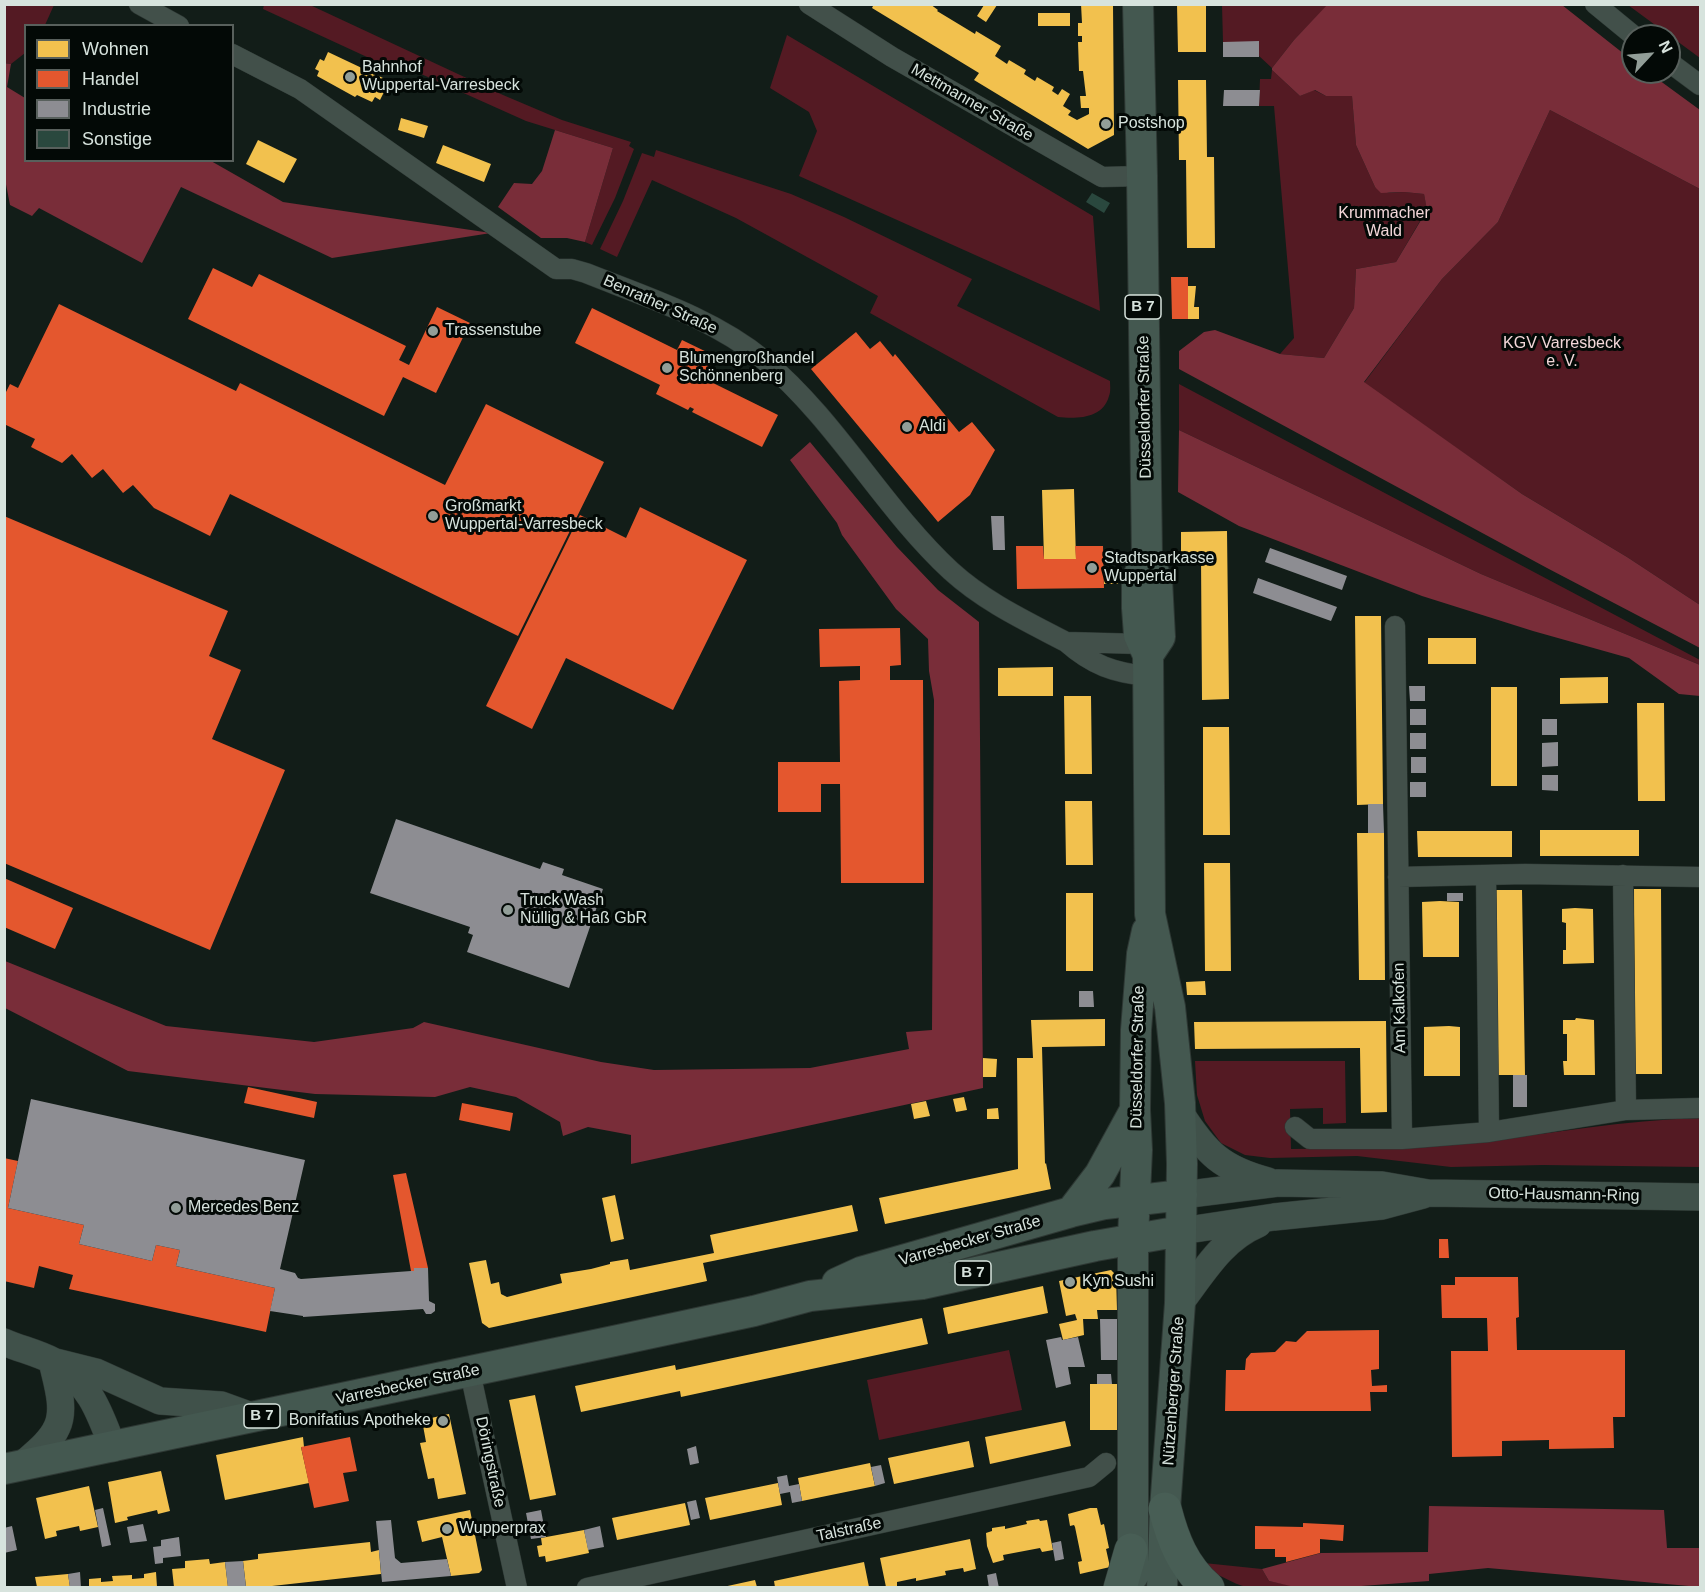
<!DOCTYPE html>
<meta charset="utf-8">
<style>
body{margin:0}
#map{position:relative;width:1705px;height:1592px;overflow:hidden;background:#121d18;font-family:Arial,sans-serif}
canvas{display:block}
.frame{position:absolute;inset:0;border:6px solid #d7e3dd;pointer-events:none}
.legend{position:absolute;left:24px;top:24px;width:210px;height:138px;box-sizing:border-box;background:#030906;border:2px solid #58605c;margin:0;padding:8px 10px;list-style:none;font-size:18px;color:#d7e3dd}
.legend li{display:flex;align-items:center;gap:12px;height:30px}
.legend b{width:30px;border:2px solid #58605c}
.north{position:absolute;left:1621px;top:24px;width:60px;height:60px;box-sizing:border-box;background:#030906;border:2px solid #58605c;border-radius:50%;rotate:64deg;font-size:16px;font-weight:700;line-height:24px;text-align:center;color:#d7e3dd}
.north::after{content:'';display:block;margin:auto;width:21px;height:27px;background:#929e98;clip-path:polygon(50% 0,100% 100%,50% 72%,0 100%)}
</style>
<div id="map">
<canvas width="1705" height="1592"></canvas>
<div class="frame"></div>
<ul class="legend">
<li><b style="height:16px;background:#f2c14e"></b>Wohnen</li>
<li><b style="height:16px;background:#e4572e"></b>Handel</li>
<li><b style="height:16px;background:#8d8d92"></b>Industrie</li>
<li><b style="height:16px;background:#2a483e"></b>Sonstige</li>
</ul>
<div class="north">N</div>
</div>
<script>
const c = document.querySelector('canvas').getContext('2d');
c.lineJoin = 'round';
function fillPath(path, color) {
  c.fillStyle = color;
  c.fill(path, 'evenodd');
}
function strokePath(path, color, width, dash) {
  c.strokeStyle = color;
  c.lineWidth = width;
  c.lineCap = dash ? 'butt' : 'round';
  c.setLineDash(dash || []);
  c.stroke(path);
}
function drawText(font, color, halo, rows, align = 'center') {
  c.font = font + ' Arial,sans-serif';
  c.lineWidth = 6;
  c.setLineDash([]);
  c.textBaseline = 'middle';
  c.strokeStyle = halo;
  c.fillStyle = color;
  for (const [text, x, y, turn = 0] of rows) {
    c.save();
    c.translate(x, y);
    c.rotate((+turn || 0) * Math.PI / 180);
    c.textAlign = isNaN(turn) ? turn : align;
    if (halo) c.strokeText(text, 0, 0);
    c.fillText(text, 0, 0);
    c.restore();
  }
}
const green = new Path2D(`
 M4 5H54L45 25 26 26 25 53 11 64 5 63Z
 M264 5H310L503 95 562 120 631 142 629 146 634 149 615 198 592 245 585 242 613 148 526 121 410 69 406 75 263 9Z
 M1222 5H1328L1294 40 1272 68 1259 56V42H1223Z
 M1628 5H1700V58Z
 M787 35 1093 216 1100 311 799 176 817 131 809 112 770 88Z
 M1272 70 1300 96 1314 90 1326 96H1352L1356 145 1375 187 1389 193 1404 192 1424 194 1427 209 1396 262 1356 269 1354 308 1324 358 1280 354 1294 338 1274 106H1259L1260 79H1271Z
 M1550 110 1700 189V605L1627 557 1522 494 1364 383 1442 279 1498 222Z
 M656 150 791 194 844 217 972 279 957 306 1110 381C1110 385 1111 392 1109 396 1103 419 1076 419 1058 417L870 313 878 296 736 218 652 180 617 257 600 249 623 201 642 153 654 157Z
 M1179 384 1700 660V665L1481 574 1179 430Z
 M1195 1061H1345L1346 1123 1323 1124V1108L1290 1109 1291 1149C1352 1148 1413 1149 1474 1142 1550 1134 1624 1120 1700 1118V1167L1543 1165 1451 1167 1357 1156 1270 1158 1245 1155 1221 1143 1205 1121 1197 1095Z
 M1009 1350 1022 1410 879 1440 867 1380Z
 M1204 1563 1262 1569 1269 1581 1299 1587C1283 1587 1264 1590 1247 1587 1231 1584 1220 1572 1204 1572Z`);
const forest = new Path2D(`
 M1328 4 1562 5 1633 61V72H1648L1700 110V189L1550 110 1498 222 1442 279 1364 382 1522 494 1627 557 1700 605V648L1547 568 1179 369V351L1204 332 1215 330 1280 354 1324 358 1354 308 1356 269 1396 262 1427 210 1424 194 1404 192 1381 193 1375 187 1356 145 1352 96H1326L1315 90 1300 96 1272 70V68L1294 40Z
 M4 63 11 64 7 87 25 98 26 160 211 161 283 202 491 233 332 258 181 187 142 263 39 208 32 216 10 205 4 174Z
 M555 130 613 148 585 242 567 238H541L498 207 514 183 532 184 542 171Z
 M1179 430 1481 574 1700 665V696L1679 694 1629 658 1533 631 1422 596 1239 526 1178 492Z
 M810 442 897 547 938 590 979 622 983 1088 631 1164V1135L588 1127 563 1136 560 1122 516 1097 470 1087 435 1097 315 1094 128 1071 5 1008V961L166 1026 314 1042 413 1028 424 1022 601 1062 654 1070 810 1068 909 1049 906 1032 932 1030 934 700 929 671 928 639 896 609 842 535 837 523 790 460Z
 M1429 1506 1664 1510 1667 1548H1700V1587L1488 1568 1429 1574V1581L1348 1587 1299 1588 1269 1581 1262 1569 1321 1553 1428 1552Z`);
const homes = new Path2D(`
 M874 4H930L938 10 937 11 975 34 976 31 1001 46 995 56 1007 64 1009 60 1026 70 1024 74 1035 81 1037 77 1054 87 1052 91 1058 95 1062 89 1070 94 1063 106 1071 111 1068 115 1077 120 1089 114V108H1081L1080 96H1086L1083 71H1079L1078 42H1082V36H1078V23H1082L1081 4H1113L1114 135 1088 149 974 80 979 73 872 8Z
 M1177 4H1206V52H1178Z
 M984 5H997L986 22 977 16Z
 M1038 13H1070V26H1038Z
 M328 52 383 78 378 90 384 92 380 100 375 97 372 102 357 95 355 97 317 76 319 71 315 69 320 59 324 61Z
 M1178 80H1206L1207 157H1214L1215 248H1187L1186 160H1179Z
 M401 118 428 126 424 138 398 130Z
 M258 140 297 159 284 183 246 164Z
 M443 145 491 164 484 182 436 163Z
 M1188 286H1196L1194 307H1199V319H1188Z
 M1074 489 1076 559H1044L1042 490Z
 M1227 531 1229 699 1202 700 1201 558H1181V532Z
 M1104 573H1117L1118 584H1104Z
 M1355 616H1381L1383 804 1357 805Z
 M1428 638H1476V664H1428Z
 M1053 667V696H998V668Z
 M1608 677V703L1560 704V678Z
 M1491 687H1517V786H1491Z
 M1064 696H1091L1092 774H1065Z
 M1637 703H1664L1665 801H1638Z
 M1203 727H1229L1230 835H1203Z
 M1065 801H1092L1093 865H1066Z
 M1540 830H1639V856H1540Z
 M1417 831H1512V857H1418Z
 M1357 833H1384L1385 980H1359Z
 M1204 863H1230L1231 971H1205Z
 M1634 889H1661L1662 1074H1635Z
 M1496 890H1522L1525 1075H1498Z
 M1066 893H1093V971H1066Z
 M1440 901 1459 902V957H1423L1422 902Z
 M1575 908 1593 909 1594 963 1563 964V950H1566V923L1562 922V909Z
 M1205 981 1206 995H1187L1186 982Z
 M1576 1018 1594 1020 1595 1075H1564L1563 1061H1567V1034H1563V1020H1575Z
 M1105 1019V1046L1042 1047 1045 1164 1046 1163 1051 1189 885 1224 879 1198 1018 1169 1017 1058H1033L1031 1020Z
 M1386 1021 1387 1112 1361 1113 1360 1048 1195 1049 1194 1022Z
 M1449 1026 1460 1027V1076H1424V1027Z
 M983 1058 997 1059 996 1077H983Z
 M964 1097 967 1110 956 1112 953 1099Z
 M926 1101 930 1116 914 1119 911 1104Z
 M998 1108 999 1119H987V1109Z
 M615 1195 624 1239 611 1242 602 1198Z
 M852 1205 858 1231 703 1263 707 1281 489 1328 482 1323 469 1263 486 1260 491 1284 499 1282 501 1294 507 1297 562 1283 560 1274 591 1269 610 1264V1262L628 1259 630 1270 714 1253 710 1235Z
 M1111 1270 1116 1275 1117 1310H1097L1098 1319H1083L1084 1335 1063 1340 1059 1324 1077 1320 1075 1314 1066 1316 1059 1281Z
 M1043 1286 1048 1313 948 1334 943 1308Z
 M922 1318 928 1344 681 1397 680 1391 581 1412 575 1386 675 1365 676 1370Z
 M1090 1384H1117V1430H1090Z
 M535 1395 556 1495 530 1500 509 1400Z
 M449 1414 466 1494 438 1499 434 1478 428 1479 420 1443 426 1442 422 1420Z
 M1065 1421 1071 1446 990 1464 985 1437Z
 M303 1437 304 1447H301L309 1483 225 1500 216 1455Z
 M969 1441 974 1467 894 1484 888 1458Z
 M870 1463 875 1486 802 1501 798 1478Z
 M161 1471 170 1511 158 1514 157 1510 127 1517 128 1520 115 1523 108 1482Z
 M778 1483 782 1505 710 1520 705 1498Z
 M89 1486 98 1527 80 1531 79 1526 56 1531 57 1536 45 1539 36 1498Z
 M685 1503 690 1525 617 1540 612 1518Z
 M1090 1508H1097L1101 1525 1104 1524 1109 1548 1106 1549 1110 1567 1080 1574 1078 1562 1082 1561 1075 1527 1074 1525 1070 1526 1068 1514Z
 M470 1510 482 1570 479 1573 451 1576 442 1537 422 1542 417 1521Z
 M1039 1519 1040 1521 1047 1520 1053 1550 1042 1552 1040 1548 1003 1555 1004 1560 993 1563 987 1546 986 1533 992 1531V1528L1005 1526V1529L1027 1524 1026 1521Z
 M584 1530 589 1553 546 1562 545 1556 539 1557 537 1546 542 1545 541 1538Z
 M970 1539 976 1569 964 1572 963 1568 945 1571 946 1575 916 1581V1578L897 1582V1586L886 1587 880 1558Z
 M370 1542 371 1552 379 1550 381 1574 263 1587H246L243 1561 258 1559V1554Z
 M209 1559 210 1564 225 1562 228 1587H174L172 1569 185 1568V1561Z
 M864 1562 869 1587H775L774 1581Z
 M156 1572 157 1587H89V1579L101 1578V1582L113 1581 112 1576 132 1575V1579L144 1578V1574Z
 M68 1574 70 1587H37L35 1577Z
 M755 1580 757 1587H723Z`);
const shops = new Path2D(`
 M213 268 252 287 259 274 406 346 399 360 409 365 437 307 470 323 436 393 403 377 384 416 188 319Z
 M1171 277H1188V319H1172Z
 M59 304 236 391 240 383 445 485 486 404 604 462 518 636 230 494 210 536 154 508 133 485 123 493 103 469 92 478 72 454 62 463 31 447 35 439 4 424V396L10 384 18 388Z
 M592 308 677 350 682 340 715 356 703 380 707 382V380L778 415 762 447 692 412 694 409 690 407 688 410 656 394 660 385 575 343Z
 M856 332 870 349 880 341 893 357 895 354 959 432 972 422 995 450 970 495 938 522 811 369Z
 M640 507 747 560 673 710 566 658 532 729 486 706 580 515 626 538Z
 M4 516 228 611 209 656 241 670 212 739 285 770 210 950 4 863Z
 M1016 546H1043L1044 559H1076L1075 546H1103L1104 588 1017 589Z
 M900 628 901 665 890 666V680H923L924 883H841L840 784H821V812H778V762H840L839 681 860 680V666L820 667 819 629Z
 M4 878 73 908 55 949 4 927Z
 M248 1087 317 1102 314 1118 244 1103Z
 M462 1103 513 1113 510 1131 459 1120Z
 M4 1158 18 1161 8 1208 84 1225 79 1244 152 1261 156 1245 180 1250 176 1266 275 1288 266 1332 69 1289 73 1275 39 1266 34 1288 4 1281Z
 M406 1173 428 1268H414V1271H411L393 1175Z
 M1439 1239H1448L1449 1258H1439Z
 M1455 1277H1518L1519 1317 1516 1318 1517 1350H1625V1417H1613L1614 1448 1549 1449V1440L1502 1441V1456L1452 1457 1451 1351H1488L1487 1318H1442L1441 1285H1455Z
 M1379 1330V1369L1371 1370 1372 1386 1387 1385V1392H1370L1371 1411H1225L1226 1370H1245L1246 1359 1251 1353 1275 1352 1286 1341 1296 1342 1307 1331Z
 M350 1437 357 1471 343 1473 349 1501 314 1508 301 1447Z
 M1303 1523 1344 1525 1343 1541 1320 1539V1553L1286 1562V1557H1275V1549H1255V1526L1303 1527Z`);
const industry = new Path2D(`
 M1259 41V57H1223V42Z
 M1224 90H1260L1259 106H1223Z
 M991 516H1004L1005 550H993Z
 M1270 548 1347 576 1342 590 1265 562Z
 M1258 578 1337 607 1331 621 1253 593Z
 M1409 686H1425V701H1410Z
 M1410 709H1426V725H1410Z
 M1542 719H1557V735H1542Z
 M1410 733H1426V749H1410Z
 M1558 742V766L1542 767V743Z
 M1411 757H1426V773H1411Z
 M1542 775H1558V791L1542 790Z
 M1410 782H1426V797H1410Z
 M1368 804H1383L1384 833H1368Z
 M396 819 540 869 543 862 564 869 562 875 603 889 569 988 467 952 473 935 468 933 470 927 370 893Z
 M1447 893H1463V901H1447Z
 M1079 991H1093L1094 1007H1079Z
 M1513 1075H1527V1107H1513Z
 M31 1099 305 1160 280 1269 295 1273 298 1278 301 1279 411 1271H414V1268H428L429 1301 435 1304V1311L431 1314H426L423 1309 303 1317V1316L270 1311 275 1288 176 1266 180 1250 156 1245 152 1261 79 1244 84 1225 8 1208Z
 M1100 1319H1117V1360H1101Z
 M1061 1337 1062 1340 1078 1337 1085 1367H1068L1071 1384 1056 1388 1046 1340Z
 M1097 1374H1111L1112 1384H1097Z
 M696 1446 699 1463 690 1465 687 1449Z
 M881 1465 885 1483 875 1486 871 1467Z
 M787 1475 789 1486 799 1484 802 1501 792 1503 790 1492 780 1494 777 1477Z
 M696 1500 700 1518 691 1520 687 1502Z
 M103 1508 111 1545 102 1547 95 1510Z
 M541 1510 546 1537 531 1539 526 1513Z
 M391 1520 395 1558 401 1563 447 1559 451 1576 382 1582 376 1521Z
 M143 1524 147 1541 130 1543 127 1527Z
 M12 1526 17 1550 4 1553V1528Z
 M600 1526 604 1547 588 1550 584 1530Z
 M179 1537 181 1556 163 1558V1563L155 1564 153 1547 161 1546V1540Z
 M1061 1541 1064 1559 1055 1561 1052 1543Z
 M243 1561 246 1587 228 1588 225 1562Z
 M80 1572 81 1588H70L68 1574Z
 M996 1573 999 1588H989L987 1575Z`);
const building = new Path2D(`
 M1092 193 1110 203 1104 213 1086 202Z`);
const street = new Path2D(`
 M139 4 179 26
 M809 4 892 57 1102 177 1142 176
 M1595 4 1634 36
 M232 54 300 89 556 269H572L586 273C646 297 713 318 764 360 837 421 882 507 951 571 985 602 1026 621 1066 642
 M1669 62 1700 85
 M1395 626 1402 1139
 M1142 644 1066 642C1092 665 1114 673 1148 676
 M1486 875 1489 1132
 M1623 875 1626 1110
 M1398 877 1525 874 1700 877
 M1295 1127 1310 1139H1402L1489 1132 1626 1110 1700 1108
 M470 1372 517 1588
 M587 1588 1089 1477 1106 1463`);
const secondary = new Path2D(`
 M1181 1114C1206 1153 1222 1169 1268 1181
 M1182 1195 1278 1183 1382 1185 1428 1193 1700 1197
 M1181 1231 1274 1217 1382 1206 1423 1195
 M1180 1303C1203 1273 1222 1239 1258 1224
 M4 1342C20 1349 38 1353 53 1361 89 1382 99 1410 113 1448
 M52 1361 96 1372 160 1401 221 1405 254 1417
 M21 1466C33 1455 50 1443 57 1427 66 1408 56 1380 52 1361`);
const primary = new Path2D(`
 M1138 4 1142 176 1147 557 1157 580 1160 637 1148 655
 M1147 557 1137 579V608L1139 635 1148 655 1150 914 1170 1007 1180 1103 1182 1164 1180 1303 1165 1509 1162 1588
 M1071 1212 1100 1174 1135 1110
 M837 1283 861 1272 1071 1212 1105 1204 1182 1195
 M4 1469 614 1341 754 1311 810 1296 922 1284 1095 1246 1181 1231
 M1133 1576V1238L1137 1150 1135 1110 1136 1030 1142 954 1147 931`);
const highway = new Path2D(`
 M1165 1509C1173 1540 1183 1566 1208 1588
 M1120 1588 1131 1550`);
const markers = [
 [350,77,6,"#929e98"],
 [1106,124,6,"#929e98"],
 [433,331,6,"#929e98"],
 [667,368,6,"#929e98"],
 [907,427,6,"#929e98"],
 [433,516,6,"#929e98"],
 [1092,568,6,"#929e98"],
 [508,910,6,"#929e98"],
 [176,1208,6,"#929e98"],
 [1070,1282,6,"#929e98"],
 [443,1421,6,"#929e98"],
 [447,1529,6,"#929e98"]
];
const shields = [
 [1143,307,36],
 [973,1273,36],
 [262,1416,36]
];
const shieldNames = [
 ["B 7",1143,307],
 ["B 7",973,1273],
 ["B 7",262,1416]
];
const poiNames = [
 ["Bahnhof",362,68],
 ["Wuppertal-Varresbeck",362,86],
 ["Postshop",1118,124],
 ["Trassenstube",445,331],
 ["Blumengroßhandel",679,359],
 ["Schönnenberg",679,377],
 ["Aldi",919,427],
 ["Großmarkt",445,507],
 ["Wuppertal-Varresbeck",445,525],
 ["Stadtsparkasse",1104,559],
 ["Wuppertal",1104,577],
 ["Truck Wash",520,901],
 ["Nüllig & Haß GbR",520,919],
 ["Mercedes Benz",188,1208],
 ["Kyn Sushi",1082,1282],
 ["Bonifatius Apotheke",431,1421,"right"],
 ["Wupperprax",459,1529]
];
const streetNames = [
 ["Mettmanner Straße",972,103,30],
 ["Benrather Straße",660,305,24],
 ["Düsseldorfer Straße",1145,407,-91],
 ["Am Kalkofen",1400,1008,-91],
 ["Düsseldorfer Straße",1138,1057,-89],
 ["Otto-Hausmann-Ring",1564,1195,1],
 ["Varresbecker Straße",970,1241,-16],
 ["Varresbecker Straße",408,1385,-12],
 ["Nützenberger Straße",1174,1391,-86],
 ["Döringstraße",490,1462,78],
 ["Talstraße",849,1530,-12]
];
const parkNames = [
 ["Krummacher",1384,214],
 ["Wald",1384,232],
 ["KGV Varresbeck",1562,344],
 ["e. V.",1562,362]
];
fillPath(green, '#541a23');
fillPath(forest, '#792d39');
fillPath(homes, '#f2c14e');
fillPath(shops, '#e4572e');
fillPath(industry, '#8d8d92');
fillPath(building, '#2a483e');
strokePath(street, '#2e3834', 21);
strokePath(secondary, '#2e3834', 28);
strokePath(primary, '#2e3834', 32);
strokePath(highway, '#2e3834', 34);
strokePath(street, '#42504a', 20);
strokePath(secondary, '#40514a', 27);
strokePath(primary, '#445850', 30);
strokePath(highway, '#485e55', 33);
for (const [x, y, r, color] of markers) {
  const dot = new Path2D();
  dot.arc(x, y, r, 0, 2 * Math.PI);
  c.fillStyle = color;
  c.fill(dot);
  strokePath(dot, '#030906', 2);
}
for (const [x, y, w] of shields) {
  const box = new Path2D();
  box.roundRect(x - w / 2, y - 12, w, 24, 4.5);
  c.fillStyle = '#030906';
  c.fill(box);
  strokePath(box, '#d7e3dd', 1.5);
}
drawText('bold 15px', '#d7e3dd', null, shieldNames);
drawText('16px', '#d7e3dd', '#030906', poiNames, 'left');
drawText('16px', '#d7e3dd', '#030906', streetNames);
drawText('16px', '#f3d7d9', '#030906', parkNames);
</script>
